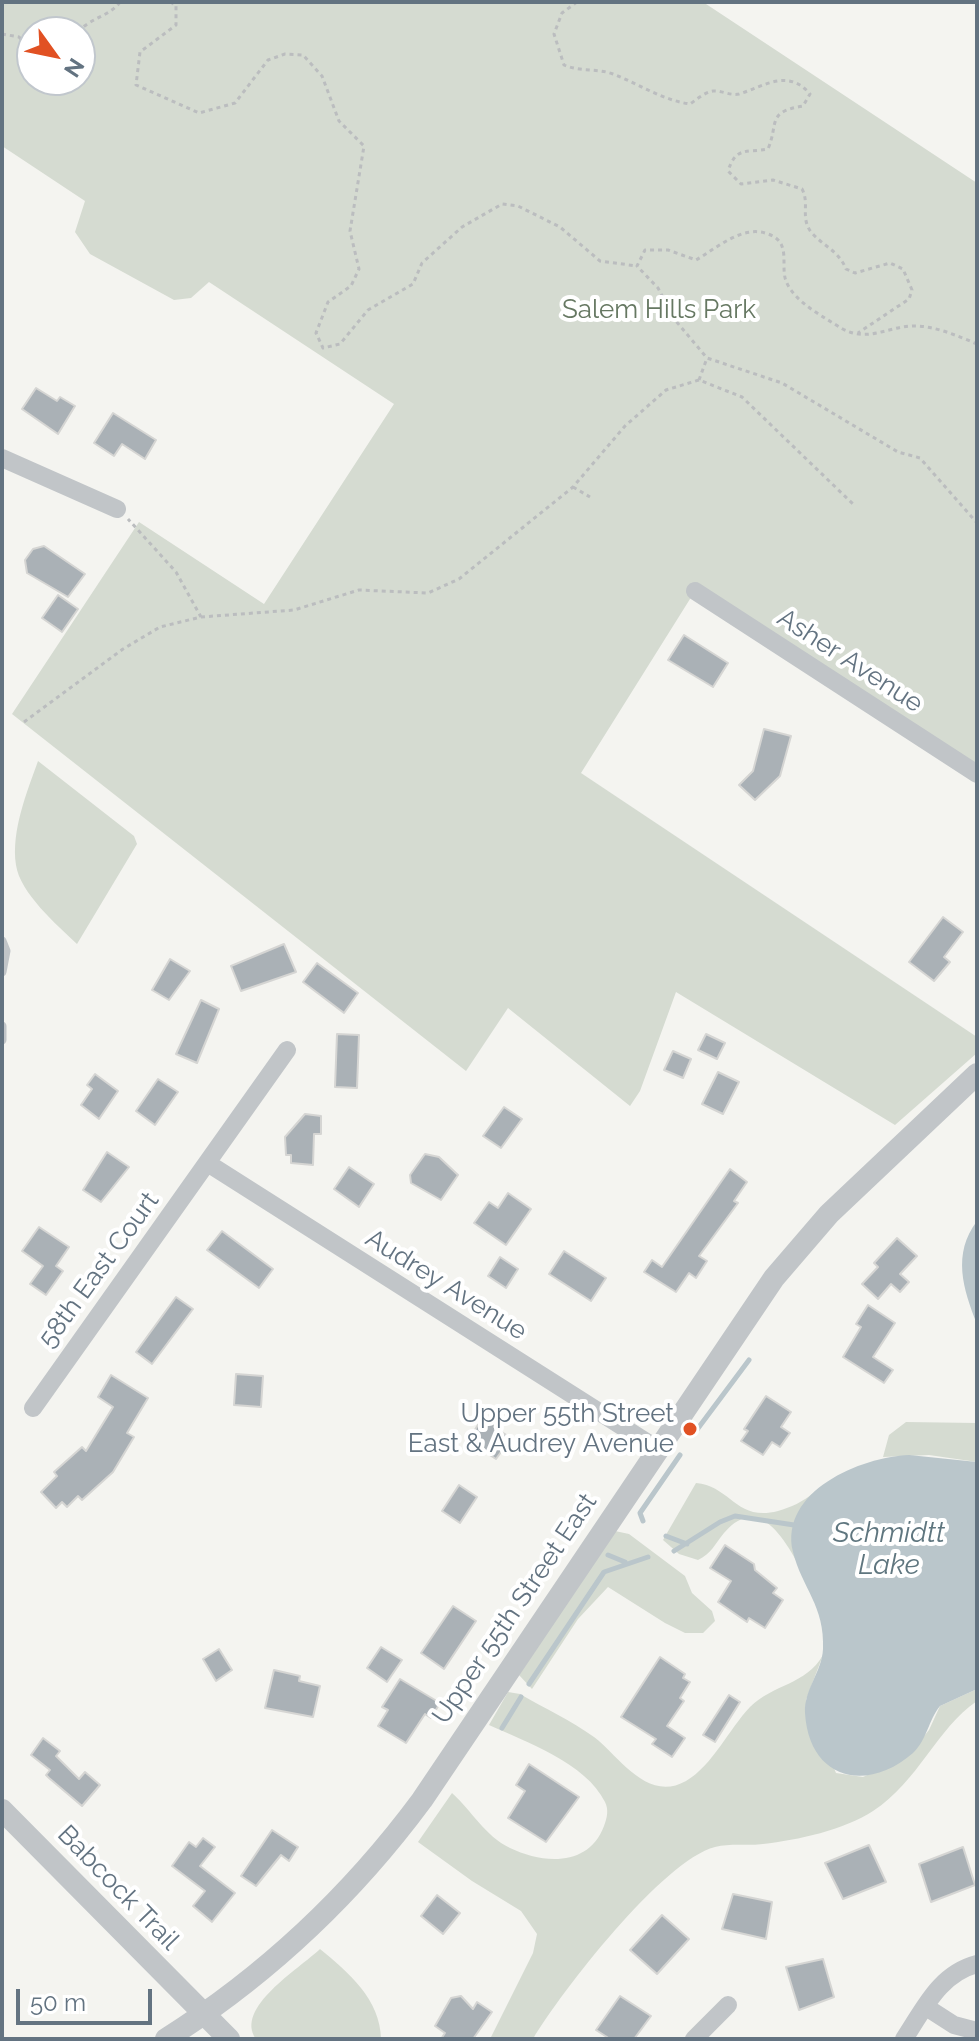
<!DOCTYPE html>
<style>
body{margin:0}
#map{position:relative;width:979px;height:2041px;overflow:hidden;background:#f4f4f0;font-family:Raleway,sans-serif}
canvas{display:block}
.frame{position:absolute;inset:0;border:4px solid #637381;pointer-events:none}
.north{position:absolute;left:16px;top:16px;width:80px;height:80px;box-sizing:border-box;background:#fff;border:2px solid #c1c7cd;border-radius:50%;rotate:123deg;font-size:22px;font-weight:700;line-height:32px;text-align:center;color:#637381}
.north::after{content:'';display:block;margin:auto;width:28px;height:36px;background:#e15123;clip-path:polygon(50% 0,100% 100%,50% 72%,0 100%)}
.scale{position:absolute;left:16px;top:1989px;width:136px;height:36px;box-sizing:border-box;border:4px solid #637381;border-top:0;padding-left:10px;font-size:24px;line-height:28px;white-space:nowrap;color:#637381;-webkit-text-stroke:6px #fff;paint-order:stroke}
</style>
<div id="map">
<canvas width="979" height="2041"></canvas>
<div class="frame"></div>
<div class="north">N</div>
<div class="scale">50 m</div>
</div>
<script>
const c = document.querySelector('canvas').getContext('2d');
c.lineJoin = 'round';
function fillPath(path, color) {
  c.fillStyle = color;
  c.fill(path, 'evenodd');
}
function strokePath(path, color, width, dash) {
  c.strokeStyle = color;
  c.lineWidth = width;
  c.lineCap = dash ? 'butt' : 'round';
  c.setLineDash(dash || []);
  c.stroke(path);
}
function drawText(font, color, halo, rows, align = 'center') {
  c.font = font + ' Raleway,sans-serif';
  c.lineWidth = 8;
  c.setLineDash([]);
  c.textBaseline = 'middle';
  c.strokeStyle = halo;
  c.fillStyle = color;
  for (const [text, x, y, turn = 0] of rows) {
    c.save();
    c.translate(x, y);
    c.rotate((+turn || 0) * Math.PI / 180);
    c.textAlign = isNaN(turn) ? turn : align;
    if (halo) c.strokeText(text, 0, 0);
    c.fillText(text, 0, 0);
    c.restore();
  }
}
const green = new Path2D(`
 M2 2H703L977 183V774L695 591 581 773 977 1037V1053L895 1125 676 992 640 1091 630 1106 508 1008 466 1071 12 714 139 522 264 604 394 404 209 282 191 298 174 300 90 254 75 232 85 201 2 146ZM32 32H80V80H32Z
 M38 761 134 836 137 844 77 944C57 925 20 893 16 865 11 831 27 792 38 761Z
 M906 1422 977 1423V1462L929 1455 883 1457 889 1435Z
 M696 1483C731 1486 736 1522 778 1511 791 1507 803 1502 813 1493 796 1515 786 1538 798 1564 783 1536 757 1494 724 1533 715 1544 711 1554 698 1560L679 1554 663 1540Z
 M615 1531 629 1534 685 1576 692 1593 712 1611 715 1621 703 1633H685L665 1623 608 1587 578 1619 532 1689 519 1675Z
 M823 1655 806 1700 836 1773 863 1777 907 1757 929 1730 940 1706 977 1689V1701C936 1729 919 1781 873 1811 844 1830 798 1840 763 1844 747 1846 730 1843 715 1847 663 1860 561 1992 533 2039H490L533 1953 537 1934 521 1911 472 1881 418 1842 452 1793C472 1811 485 1836 510 1848 543 1864 589 1867 604 1826 607 1818 609 1810 605 1802 586 1763 526 1742 489 1725L508 1692 520 1694C544 1708 572 1721 594 1737 619 1756 647 1803 686 1781 713 1765 729 1729 750 1707 773 1684 806 1685 823 1655Z
 M320 1949C349 1973 380 1999 381 2039H256C234 2008 299 1969 320 1949Z`);
const water = new Path2D(`
 M977 1221V1324C963 1289 952 1254 977 1221Z
 M909 1455 977 1462V1689L940 1706C928 1721 927 1740 913 1753 866 1794 809 1779 805 1713 804 1689 822 1672 823 1649 825 1606 802 1588 793 1552 779 1491 861 1457 909 1455Z`);
const stream = new Path2D(`
 M693 1435 749 1360
 M643 1521 640 1513 680 1455
 M666 1536 687 1544
 M674 1551 720 1522 735 1516 794 1525
 M608 1555 625 1562
 M529 1684 604 1572 648 1557
 M502 1728 521 1697`);
const building = new Path2D(`
 M36 388 57 401 60 397 75 406 58 434 22 409Z
 M113 413 156 440 145 459 122 444 114 456 94 443Z
 M44 546 85 574 68 597 27 573 25 560 33 549Z
 M58 595 78 609 62 632 42 618Z
 M684 635 728 663 713 687 668 660Z
 M764 729 791 736 780 776 755 800 739 785 753 771Z
 M943 917 963 932 944 957 950 962 934 981 909 962Z
 M284 944 296 972 241 991 231 966Z
 M170 959 190 971 169 1000 152 990Z
 M317 963 358 993 344 1013 303 982Z
 M201 1000 219 1009 197 1063 176 1054Z
 M337 1034 359 1035 357 1088 335 1087Z
 M706 1034 725 1043 717 1059 698 1050Z
 M673 1051 691 1059 683 1078 664 1070Z
 M718 1072 739 1082 723 1114 702 1104Z
 M95 1074 118 1091 99 1119 81 1105 92 1089 87 1085Z
 M158 1079 178 1092 155 1125 136 1111Z
 M504 1107 522 1119 501 1148 483 1136Z
 M305 1114 321 1116V1134H314L313 1165 291 1163V1155H286L285 1137Z
 M107 1152 129 1167 101 1202 83 1190Z
 M425 1154 439 1157 458 1175 441 1200 411 1183 410 1175Z
 M349 1167 374 1184 359 1207 334 1189Z
 M730 1169 747 1182 734 1201 738 1203 699 1256 707 1261 696 1278 689 1273 676 1292 644 1272 652 1260 662 1267Z
 M508 1193 531 1209 506 1245 474 1223 489 1202 498 1208Z
 M39 1227 69 1247 56 1266 63 1271 46 1295 30 1284 43 1266 22 1251Z
 M222 1231 273 1269 259 1288 207 1250Z
 M897 1238 917 1256 900 1274 909 1282 900 1292 891 1284 878 1299 862 1284 878 1267 874 1263Z
 M564 1251 606 1278 591 1301 549 1274Z
 M500 1257 518 1269 506 1288 488 1276Z
 M176 1297 193 1309 152 1364 136 1352Z
 M868 1305 895 1323 873 1357 893 1370 884 1383 843 1357 861 1327 856 1324Z
 M236 1374 263 1376 261 1407 234 1405Z
 M111 1375 148 1398 127 1433 134 1437 113 1472 82 1500 78 1496 67 1507 62 1502 56 1508 41 1492 57 1476 54 1472 82 1447 86 1451 113 1407 98 1397Z
 M766 1396 791 1412 781 1427 790 1433 780 1447 772 1442 763 1455 741 1441 748 1431 744 1429Z
 M484 1415 496 1422 494 1427 511 1438 496 1459 468 1441Z
 M459 1485 477 1497 460 1523 442 1511Z
 M725 1545 754 1564 755 1570 777 1588 773 1593 783 1600 765 1628 749 1618 747 1622 718 1602 731 1581 710 1568Z
 M453 1606 476 1621 444 1669 421 1653Z
 M381 1647 402 1660 387 1682 367 1668Z
 M219 1649 232 1670 216 1681 203 1659Z
 M660 1657 685 1674 683 1678 690 1682 680 1698 684 1701 667 1726 685 1738 672 1757 652 1744 656 1739 621 1717Z
 M274 1670 300 1676 299 1681 320 1686 313 1717 265 1708Z
 M400 1679 440 1703 431 1718 425 1714 406 1743 378 1726 388 1710 382 1707Z
 M729 1695 740 1702 715 1742 703 1735Z
 M43 1738 60 1751 56 1756 79 1779 85 1772 100 1785 82 1806 49 1778 46 1775 50 1770 31 1755Z
 M529 1764 579 1797 546 1842 508 1818 525 1791 516 1785Z
 M272 1830 298 1847 289 1861 281 1855 256 1886 241 1876Z
 M203 1838 215 1847 200 1866 235 1893 212 1922 193 1906 205 1891 172 1866 189 1842 196 1847Z
 M869 1845 886 1882 843 1899 825 1863Z
 M963 1847 975 1885 931 1902 919 1864Z
 M733 1894 772 1902 766 1939 722 1929Z
 M437 1895 460 1913 443 1934 421 1916Z
 M662 1915 689 1939 657 1974 630 1950Z
 M823 1959 834 1997 799 2010 786 1967Z
 M461 1996 473 2009 477 2002 492 2012 473 2039H441L445 2033 435 2026 451 1998Z
 M620 1996 651 2016 634 2039H610L596 2030Z`);
const path = new Path2D(`
 M170 2 176 5V25L140 52 136 85 199 113 235 103 268 60 285 54 303 55 322 76 339 121 364 146 350 231 359 269 351 286 328 302 316 333 323 348 340 344 368 310 413 284 422 263 462 227 502 204 518 206 560 227 600 261 637 266
 M577 2 562 13 554 34 564 65C580 72 597 68 613 74 639 84 662 100 690 104 696 100 705 92 713 91 721 90 730 96 739 94 765 86 788 68 810 94L803 106C766 112 779 123 768 149 747 153 736 146 728 171L741 184 773 180 802 189C810 204 800 217 811 232 823 246 839 251 846 269L855 273 890 263 903 269 912 290 909 299 858 333
 M78 32C90 18 110 16 120 2
 M2 34 19 37 32 52
 M977 344C958 336 933 325 912 326 887 327 866 343 841 328 824 317 794 302 786 281 780 265 792 242 768 234 743 224 717 248 696 260L668 250H645L637 266 658 288 675 320 707 358 782 383 898 452 920 458 977 523
 M699 380 707 358
 M573 487 590 497
 M201 617 294 610 359 590 428 593 459 579 573 487 625 426 666 390 699 380 742 397 854 505
 M24 722 123 649 160 627 201 617 176 572 128 519`);
const service = new Path2D(`
 M2 941 6 951 2 972
 M2 1026V1040`);
const minor = new Path2D(`
 M2 458 117 509
 M695 591 977 774
 M209 1164 656 1448
 M33 1408 287 1050
 M926 2007 954 2025 977 2031
 M694 2039 728 2005
 M904 2039C924 2009 939 1974 977 1964`);
const tertiary = new Path2D(`
 M2 1810 229 2039
 M166 2039C267 1975 351 1896 422 1800L774 1278 829 1214 977 1074`);
const markers = [
 [690,1429,8,"#e15123"]
];
const parkNames = [
 ["Salem Hills Park",659,310]
];
const streetNames = [
 ["Asher Avenue",850,661,33],
 ["58th East Court",99,1270,-54],
 ["Audrey Avenue",446,1285,32],
 ["Upper 55th Street East",515,1609,-56],
 ["Babcock Trail",118,1888,46]
];
const poiNames = [
 ["Upper 55th Street",674,1414],
 ["East & Audrey Avenue",674,1444]
];
const waterNames = [
 ["Schmidtt",889,1534],
 ["Lake",889,1566]
];
fillPath(green, '#d5dbd1');
fillPath(water, '#bac6cb');
strokePath(stream, '#bac6cb', 5);
fillPath(building, '#aab1b6');
strokePath(building, '#d5d5d3', 2);
strokePath(path, '#bbbdbf', 3, [4, 4]);
strokePath(service, '#c1c5c8', 9);
strokePath(minor, '#c1c5c8', 18);
strokePath(tertiary, '#c1c5c8', 22);
for (const [x, y, r, color] of markers) {
  const dot = new Path2D();
  dot.arc(x, y, r, 0, 2 * Math.PI);
  c.fillStyle = color;
  c.fill(dot);
  strokePath(dot, '#fff', 3);
}
drawText('26px', '#667862', '#fff', parkNames);
drawText('26px', '#637381', '#fff', streetNames);
drawText('26px', '#637381', '#fff', poiNames, 'right');
drawText('italic 28px', '#5f767f', '#fff', waterNames);
</script>
